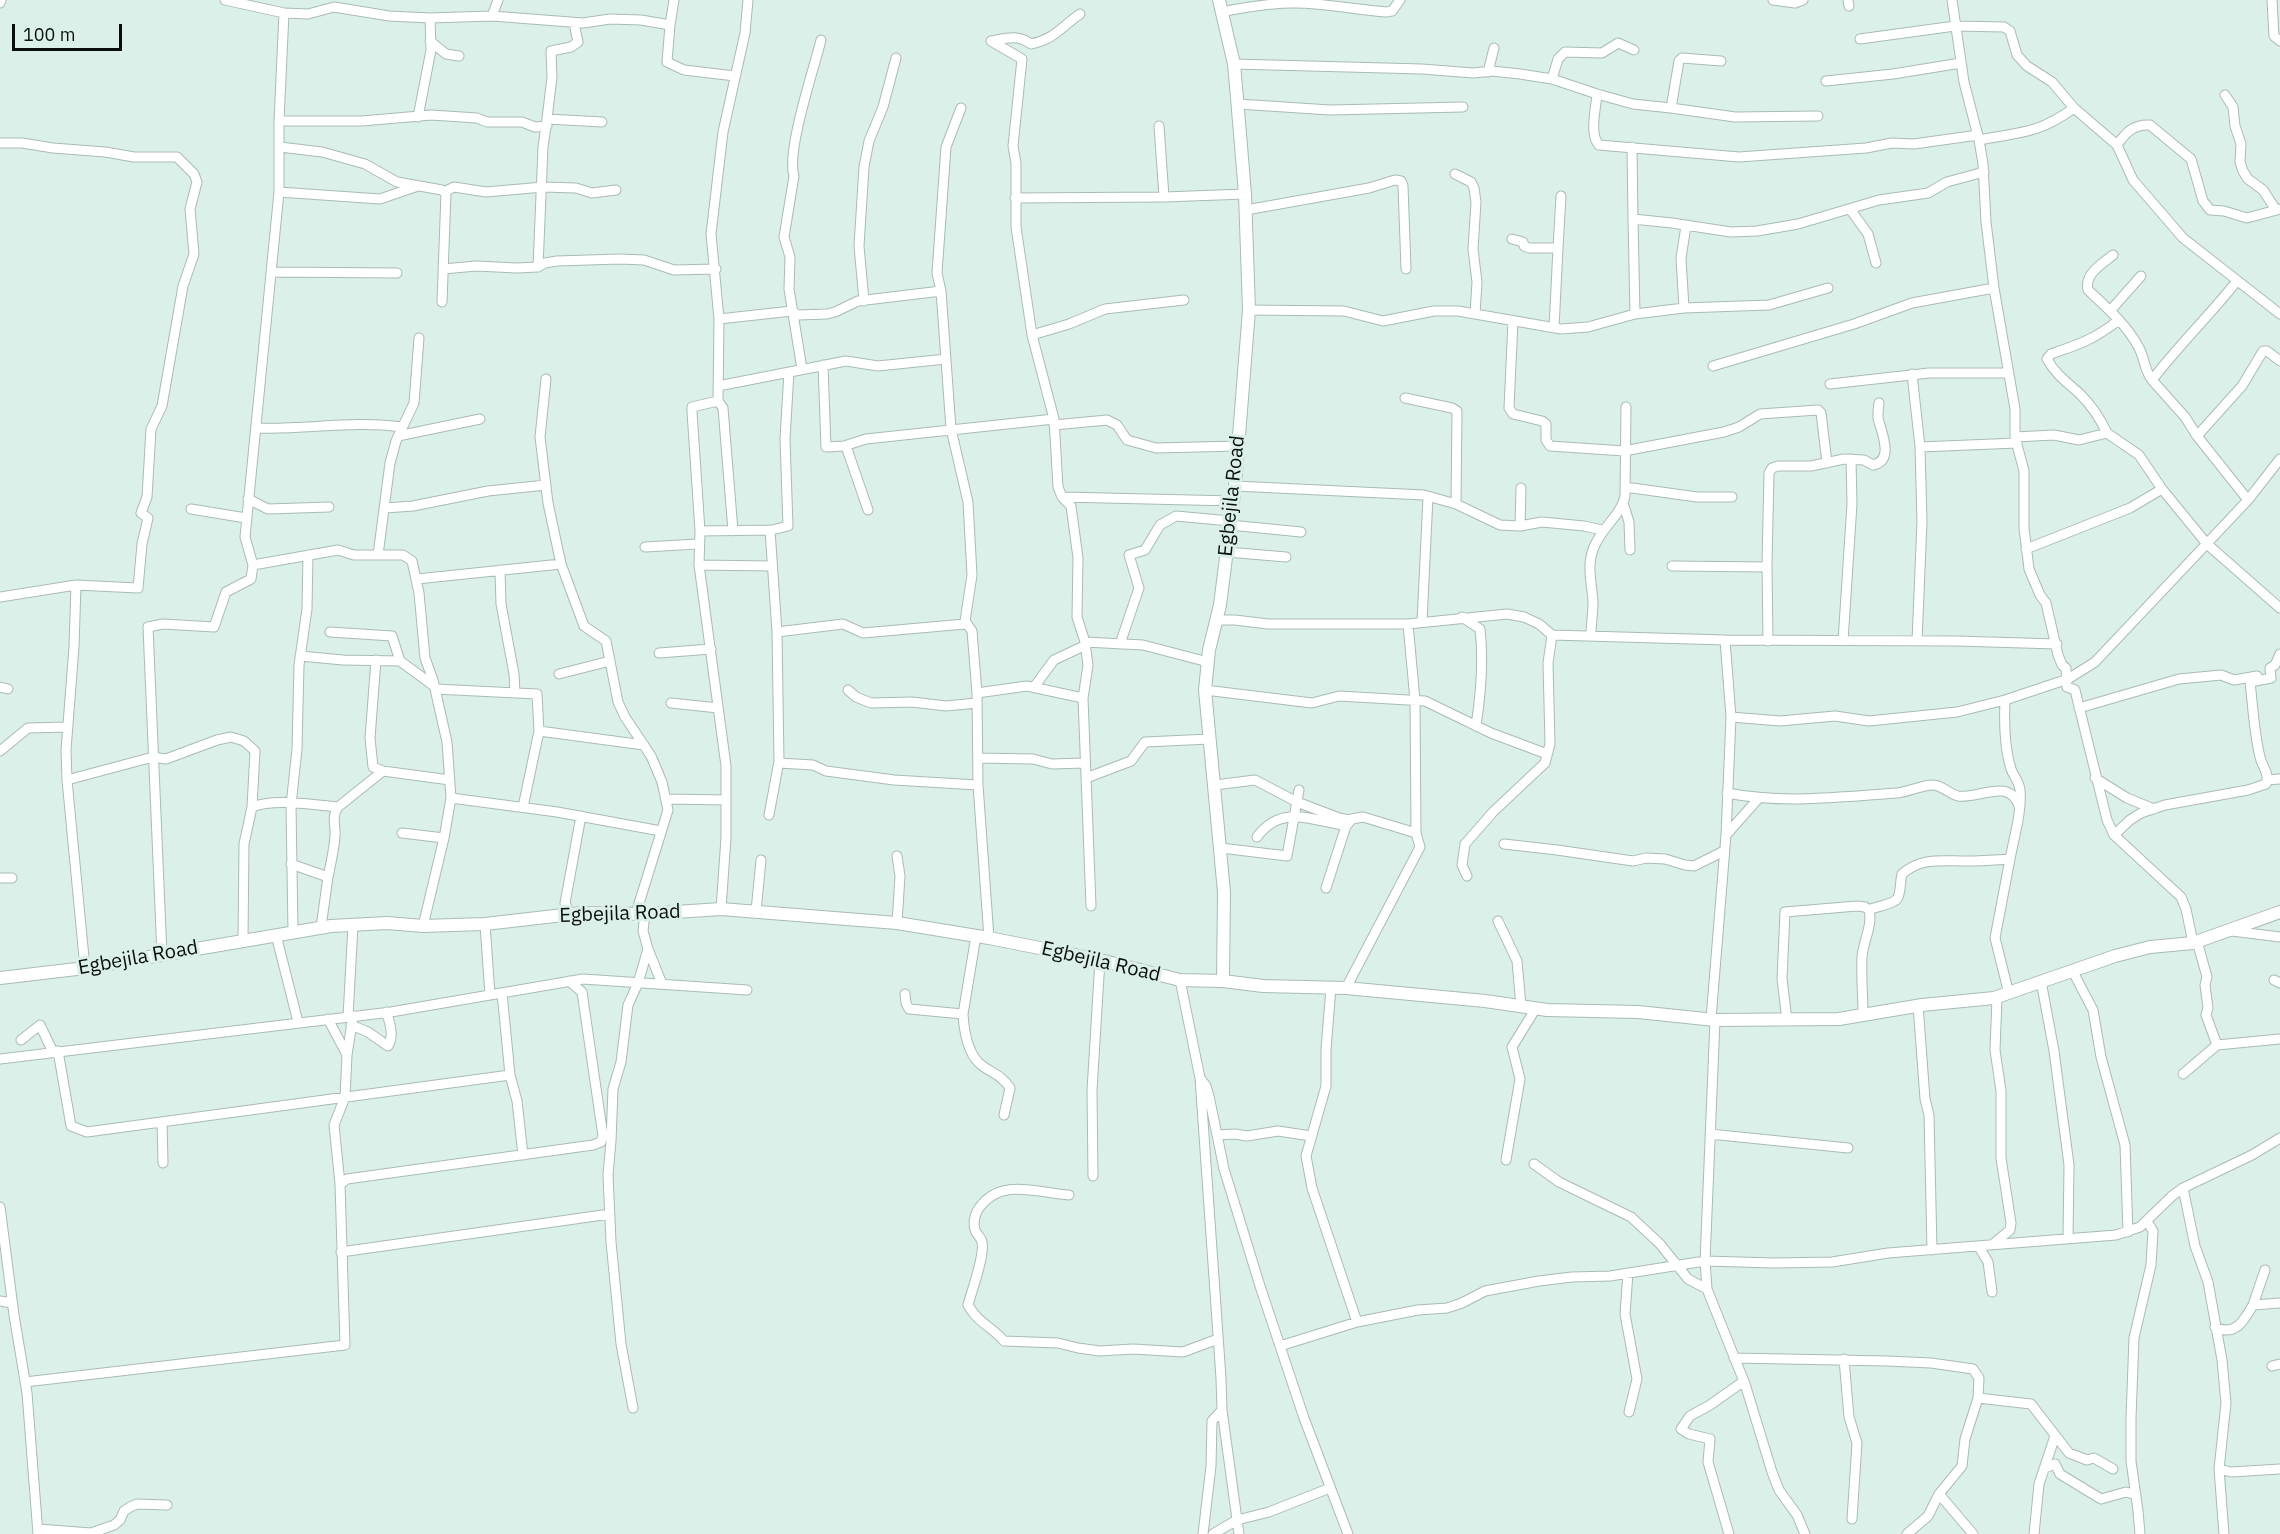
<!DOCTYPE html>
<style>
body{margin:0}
#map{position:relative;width:2280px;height:1534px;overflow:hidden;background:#dcf0ea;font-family:"IBM Plex Sans",sans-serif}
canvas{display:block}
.scale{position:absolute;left:12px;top:24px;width:110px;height:27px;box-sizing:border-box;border:3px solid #090f0d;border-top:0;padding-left:8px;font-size:18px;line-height:21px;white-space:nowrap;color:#090f0d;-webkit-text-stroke:4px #dcf0ea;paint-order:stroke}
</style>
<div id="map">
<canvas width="2280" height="1534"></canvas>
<div class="scale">100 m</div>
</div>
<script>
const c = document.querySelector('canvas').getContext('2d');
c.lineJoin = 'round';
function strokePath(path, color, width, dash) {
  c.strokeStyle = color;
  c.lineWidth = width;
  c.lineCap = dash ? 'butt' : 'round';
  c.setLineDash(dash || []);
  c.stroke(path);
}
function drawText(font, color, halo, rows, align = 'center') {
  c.font = font + ' "IBM Plex Sans",sans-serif';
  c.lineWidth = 6;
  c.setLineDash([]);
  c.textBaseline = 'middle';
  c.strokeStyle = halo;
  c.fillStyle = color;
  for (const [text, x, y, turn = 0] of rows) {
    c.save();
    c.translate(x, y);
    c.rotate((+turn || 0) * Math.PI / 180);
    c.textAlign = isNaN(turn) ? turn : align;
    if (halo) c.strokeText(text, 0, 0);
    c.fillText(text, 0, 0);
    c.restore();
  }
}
const street = new Path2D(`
 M225 0 284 13 279 121V192L245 537 253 565 338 550 354 555H403L412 561 419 593 425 658 433 680 447 742 451 798 444 838 423 926
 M1773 0 1795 3 1803 0
 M1848 0 1849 6
 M1952 0 1964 82 1979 140 1983 164 1986 222 1994 288 2015 409V437L2024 471V528L2029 569 2040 595 2046 603 2058 655 2062 665 2066 668 2067 687 2075 690 2107 820 2114 835 2181 897 2186 909 2193 943
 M2272 0 2274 36 2280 41
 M0 3 1 0
 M1221 12C1252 6 1283 1 1315 4 1339 6 1362 10 1386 12L1392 11 1400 0
 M284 13 308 14 334 7 389 16 430 18 492 16 583 23 610 19 641 20 670 25 667 62 684 70 735 76
 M1080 14C1061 27 1055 39 1031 44 1018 34 1007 38 991 41L1022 59 1013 146 1016 163V227L1032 335 1054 419 1058 487 1062 497 1071 506 1078 558 1077 617 1085 642 1088 665 1083 698 1091 906
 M492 16 498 0
 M670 25 674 0
 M1860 39 1955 26 2004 27 2010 31 2017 55 2027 66 2052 82 2074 108 2117 145 2133 180 2183 238 2280 314
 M430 41 446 54 459 56
 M1234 64 1422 69 1473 73 1492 71 1520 74 1552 79 1597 94 1633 104 1671 108 1679 61 1682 58 1721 61
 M1488 72 1494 48
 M1552 79 1558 59 1565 52 1602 53 1618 43 1634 50
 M1826 81 1893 74 1961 63
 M1597 94C1596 108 1589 135 1599 145L1739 157 1866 148 1892 143 1914 144 1978 135
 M2225 95 2233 107 2235 126 2241 144 2240 162 2243 171 2248 179 2263 190 2276 210
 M1238 104 1330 110 1463 107
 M961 108 946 147 937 273 941 291 951 429 968 502 972 575 965 621 972 631 977 693 978 785 989 938
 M1671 108 1735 117 1818 116
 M418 117 431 50 430 18
 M547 119 552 77 551 51 571 47 578 42 574 23
 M279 121H362L431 115 477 118 487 122H522L535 127 547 126
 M1159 126 1164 197
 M1979 140C2021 132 2038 134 2074 108
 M0 143H22L53 148 105 152 134 157H177L194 174 197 182 190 209 194 254 183 286 162 406 151 429 147 497 141 513 148 518 142 544 138 588 76 585 0 597
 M2117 145C2126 132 2134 124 2150 125L2191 159 2203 201 2210 210 2224 211 2247 218 2280 209
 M280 147 322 152 365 164 397 182 442 190 446 193 442 302
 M1632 147 1633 219
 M1455 174 1471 182 1474 188 1476 202 1473 249 1477 282 1475 314
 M279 192 380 199 415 187
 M444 192 454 187 486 192 543 187 576 188 592 193 616 190
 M1015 198 1164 197 1245 194
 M1850 209 1868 234 1876 263
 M1246 210 1369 188 1395 180 1401 181 1403 186 1406 269
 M1512 239 1523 242 1524 246 1529 248H1558L1554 328
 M1558 248 1561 196
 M2113 255C2102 264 2084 274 2088 290 2106 307 2126 324 2138 346 2145 358 2144 370 2152 380
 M538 267 543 147 547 119 602 122
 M443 269 476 266 517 268 538 267 545 263 557 261 620 259 644 260 674 270 716 269
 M272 272 397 273
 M2237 281C2209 316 2179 345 2152 380L2185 417 2197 436 2248 500
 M864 301 859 246 864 167 869 141 883 107 896 58
 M1684 308 1681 258 1686 226
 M1249 310 1344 311 1383 321 1434 311H1458L1561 329 1588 327 1635 314 1633 219 1672 223 1731 232 1757 231 1798 224 1879 200 1928 193 1947 182 1984 172
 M2110 311 2141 276
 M1635 314 1684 308 1769 305 1828 288
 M719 319 792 311 798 315 827 314 835 312 858 301 941 291
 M1513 321 1509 408 1513 414 1542 421 1546 424V440L1550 446 1624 451 1724 432 1739 427 1760 414 1818 410 1821 413 1827 463
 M1032 335 1069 324 1105 309 1184 300
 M823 365 826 447 844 446 866 439 1054 419
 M1713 366 1854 324 1912 303 1994 288
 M802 369 789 289 790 257 784 237 794 176C786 151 814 69 821 40
 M1912 374 1920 447 1922 522 1917 641
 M546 379 540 437 548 503 561 564 584 626 606 641 618 702 625 717 651 756 662 782 668 810 636 913
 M1830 384 1929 373H2009
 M718 386 846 361 878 366 946 359
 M1405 398 1452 408 1457 411 1456 504 1500 525 1520 526
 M718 401 723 408 733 531
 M1054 425 1107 420 1117 425 1127 440 1156 448 1238 446
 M257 428C305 430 354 420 402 427
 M2107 433C2100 418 2092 406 2080 394 2068 383 2055 374 2047 359L2051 354C2080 344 2093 340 2119 320
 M398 436 480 419
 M2197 436 2242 386 2263 351H2267L2280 361
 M2015 437 2054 435 2079 440 2107 433 2139 455 2162 489
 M846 446 868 510
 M1920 447 2017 443
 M1235 486 1424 495 1456 504
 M1625 487 1697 497H1732
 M1521 488 1520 526 1542 522 1584 526 1602 530
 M1062 497 1233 501
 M248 499 268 509 329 507
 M1624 506 1629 522 1630 550
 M385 508 413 506 488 491 546 485
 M191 509 246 518
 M1230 525 1301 532
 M700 531 772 530 788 526 785 439 789 372
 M645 547 698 544
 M2026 549 2130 508 2162 489 2207 544 2280 608
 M1227 552 1286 557
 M378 555 390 463 396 441 414 403 419 338
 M699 565 772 566
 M1672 566 1767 567
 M500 570 501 604 514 674 515 692
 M417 579 561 564
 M76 585 74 647 66 750 67 780 85 968
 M1462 617 1480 629C1484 662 1481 693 1476 726
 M1216 620H1235L1268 624H1408L1507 614 1524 617 1539 624 1552 635 1725 640 1956 641 2057 644
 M1422 622 1428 497
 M330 632 392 636 400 661
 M777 632 843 624 863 633 965 624
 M1591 635C1591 624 1593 613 1593 602 1592 583 1586 566 1594 547 1602 527 1622 514 1625 496L1626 407
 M1768 641 1767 564 1769 473 1772 468 1778 466H1811L1844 459 1864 460 1873 465C1895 461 1881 431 1878 418 1878 413 1878 408 1879 403
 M1843 641 1852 504 1851 459
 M1085 642 1143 645 1208 662
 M1120 644 1139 588 1129 555 1145 550 1160 525 1176 516 1230 521
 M659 653 711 649
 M300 656 343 660 400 661 434 686
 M376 660 370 738 373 767 383 771
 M559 674 610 661
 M0 687 8 689
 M1034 687 1054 660 1086 645
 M435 689 537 694 539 731 523 807
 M848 690 856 697 871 703 912 702 946 706 977 703
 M1205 690 1312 703 1339 696 1425 701 1491 733 1547 754
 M977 693 1027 686 1083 698
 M671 703 718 708
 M2079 708 2179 679 2221 675 2234 680 2257 676
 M1731 717 1780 721 1835 716 1869 721 1957 712 2005 700
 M539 731 644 745
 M0 751 28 728 68 727
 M979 758 1033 759 1052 764 1085 763
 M779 763 813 765 826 771 894 780 978 785
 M1086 778 1131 761 1145 742 1210 739
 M2095 778 2127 798 2154 809
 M67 780 153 757 166 759 217 740 231 737 244 741 255 751 252 807C275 798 312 805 338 807
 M2267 780 2280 779
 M1215 785 1255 780 1297 802 1339 818 1350 820
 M1727 793C1783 804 1840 797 1897 793 1909 792 1921 785 1933 785 1942 785 1949 794 1958 796 1979 799 2009 777 2019 806
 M451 798 557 812 661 831
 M666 799 726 800
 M769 815 779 761 777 632 770 530
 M402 833 444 838
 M1726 835 1758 799
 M2114 835 2130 820 2141 813 2165 805 2248 790 2266 784C2270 773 2262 767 2260 757 2254 733 2253 707 2250 682L2271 678 2270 668 2275 665 2280 654
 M1257 837C1281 804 1313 820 1346 826
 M1504 844 1557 850 1633 861 1646 858 1665 859 1685 865 1694 866 1724 851
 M1221 848 1287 856 1299 790
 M291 864 328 877C331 863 334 850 335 836 336 825 331 817 338 807L383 771 450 780
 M1467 876 1462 865 1465 844 1493 812 1545 763 1550 744 1548 663 1552 635
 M0 878H12
 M1326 888 1346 826 1352 819 1363 817 1416 833
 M721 909 726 838V766L699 565 700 531 692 412V407L718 401 719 319 711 234 723 132 745 33 748 0
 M1869 910C1876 906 1892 905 1897 899 1901 894 1900 881 1902 874 1921 857 1942 861 1966 861 1981 861 1995 860 2010 859 2014 837 2022 812 2020 790 2019 781 2014 777 2011 769 2004 747 2004 723 2005 700L2068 679 2095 662 2248 500 2280 459
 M756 911 761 860
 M570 914 565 903 581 816
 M1498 921 1517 961 1521 1006
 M897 923 900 876 897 856
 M485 924 490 995
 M321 927 328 877
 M2232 931 2280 937
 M293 932 291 805 297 749 299 665 307 609 308 555
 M276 935 298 1022
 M243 940 244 844 252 807
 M2197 941 2207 977 2205 985 2208 1008 2206 1015 2217 1045 2280 1039
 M648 949 662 984
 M162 955 148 627 163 624 214 627 226 592 251 579 253 565
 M2072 970 2093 1010 2101 1057 2125 1145 2128 1232
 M1180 980 1200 1078 1206 1086 1209 1096 1224 1169 1260 1286 1304 1418 1348 1534
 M2274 980 2280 983
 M2041 981 2054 1051 2069 1165 2068 1238
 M1331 988 1326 1049V1086L1306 1156 1312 1188 1357 1322
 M1346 988 1420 847 1416 833 1415 700 1408 624
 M905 994 906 1003 909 1009 963 1014 976 936
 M2009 994 1995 938 2010 859
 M1918 1005 1925 1099 1929 1115 1932 1250
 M963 1014C964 1031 968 1057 984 1067 995 1074 1003 1077 1010 1088L1004 1115
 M1863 1015C1863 996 1861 976 1862 957 1863 942 1873 925 1869 910
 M348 1017 353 925
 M328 1019 347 1055
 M1711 1019 1726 835 1731 717 1725 640
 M1715 1020 1705 1261 1707 1289 1745 1384 1772 1472 1779 1490 1797 1515 1805 1534
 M1787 1020 1782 979 1785 912 1857 906 1865 907 1869 910
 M351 1025 368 1032 388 1046C394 1037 390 1022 386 1012
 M21 1040 40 1025 53 1052
 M58 1051 71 1126 87 1132 510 1075 502 993
 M0 1059 391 1012 583 979 747 990
 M2183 1074 2217 1045
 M510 1075 517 1101 523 1155
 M1200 1078 1221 1378 1222 1410 1212 1421 1211 1466 1203 1534
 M162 1122 163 1163
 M1710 1134 1848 1148
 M1217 1135 1235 1134 1247 1136 1278 1131 1311 1136
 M1506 1160 1520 1079 1512 1047 1536 1008
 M1534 1164 1559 1182 1631 1217 1660 1244 1688 1279 1707 1289
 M1093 1176 1092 1090 1100 960
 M340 1184 347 1179 593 1145 601 1142 603 1136 582 992 569 981
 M2183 1188 2195 1246 2208 1282 2222 1360 2226 1403 2219 1469 2224 1534
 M1069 1195C1037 1193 1001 1177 979 1208 975 1214 973 1222 975 1230 976 1234 981 1237 982 1242 985 1255 972 1290 968 1305 978 1323 991 1326 1004 1341L1058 1343 1078 1348 1100 1351 1133 1349 1183 1352 1218 1339
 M0 1207 14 1315 27 1393 38 1534
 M1993 1244 2010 1230 2011 1223 2001 1158V1091L1995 1050 1997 998
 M1979 1247 1988 1262 1992 1292
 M341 1252 610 1214
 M2265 1270 2253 1305 2280 1303
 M1628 1273 1625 1314 1637 1379 1629 1412
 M0 1301 12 1303
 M2215 1327C2235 1337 2244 1321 2253 1305
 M1280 1346 1357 1322 1418 1310 1447 1308 1462 1303 1485 1291 1539 1281 1572 1277 1610 1276 1705 1261 1774 1263 1832 1262 1888 1253 2116 1235 2140 1227 2172 1196 2183 1188 2252 1155 2280 1138
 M1734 1358 1887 1361 1931 1363 1973 1369 1979 1378 1978 1398 2031 1404 2069 1453 2087 1460 2094 1458 2113 1469
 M1844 1359 1849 1417 1857 1443 1852 1519
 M2272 1366 2280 1364
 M25 1382 345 1345 340 1184 334 1125 345 1097 347 1055 353 1016
 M633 1408 621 1344 611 1242 608 1175 611 1141 613 1089 621 1062 628 1005 638 983 648 949 643 931 645 914
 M1222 1410 1239 1534
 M2045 1468 2055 1464 2060 1474 2101 1499 2126 1492 2136 1495
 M2219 1469 2231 1472 2280 1469
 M1939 1494 1962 1466 1965 1439 1978 1398
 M38 1529 91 1533 114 1525 120 1520 124 1511 130 1507 137 1504 167 1505
 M1213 1534 1237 1520 1269 1512 1330 1488
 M1729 1534 1708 1462 1710 1439 1689 1434 1681 1429 1690 1416 1710 1405 1744 1381
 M1907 1534 1928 1516 1939 1494 1973 1534
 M2034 1534 2039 1484 2055 1436
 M2140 1534 2138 1511 2131 1461V1418L2134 1338 2151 1265 2153 1231 2147 1221`);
const secondary = new Path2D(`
 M1219 0 1234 64 1237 98 1245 194 1249 310 1235 486 1220 605 1209 650 1205 690 1224 892 1223 981
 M0 978 85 968 331 926 387 923 423 926 485 924 581 913 645 914 721 909 897 923 989 938 1100 960 1180 980 1223 981 1263 986 1346 988 1485 1001 1547 1010 1638 1012 1715 1020 1839 1019 1922 1005 1994 998 2115 956 2150 947 2193 943 2280 912`);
const streetNames = [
 ["Egbejila Road",1232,496,-84],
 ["Egbejila Road",620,914,-2],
 ["Egbejila Road",138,958,-10],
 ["Egbejila Road",1101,962,13]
];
strokePath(street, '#a9bbb5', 11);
strokePath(secondary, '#a9bbb5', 14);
strokePath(street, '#fff', 9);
strokePath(secondary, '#fff', 12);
drawText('20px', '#090f0d', '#dcf0ea', streetNames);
</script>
